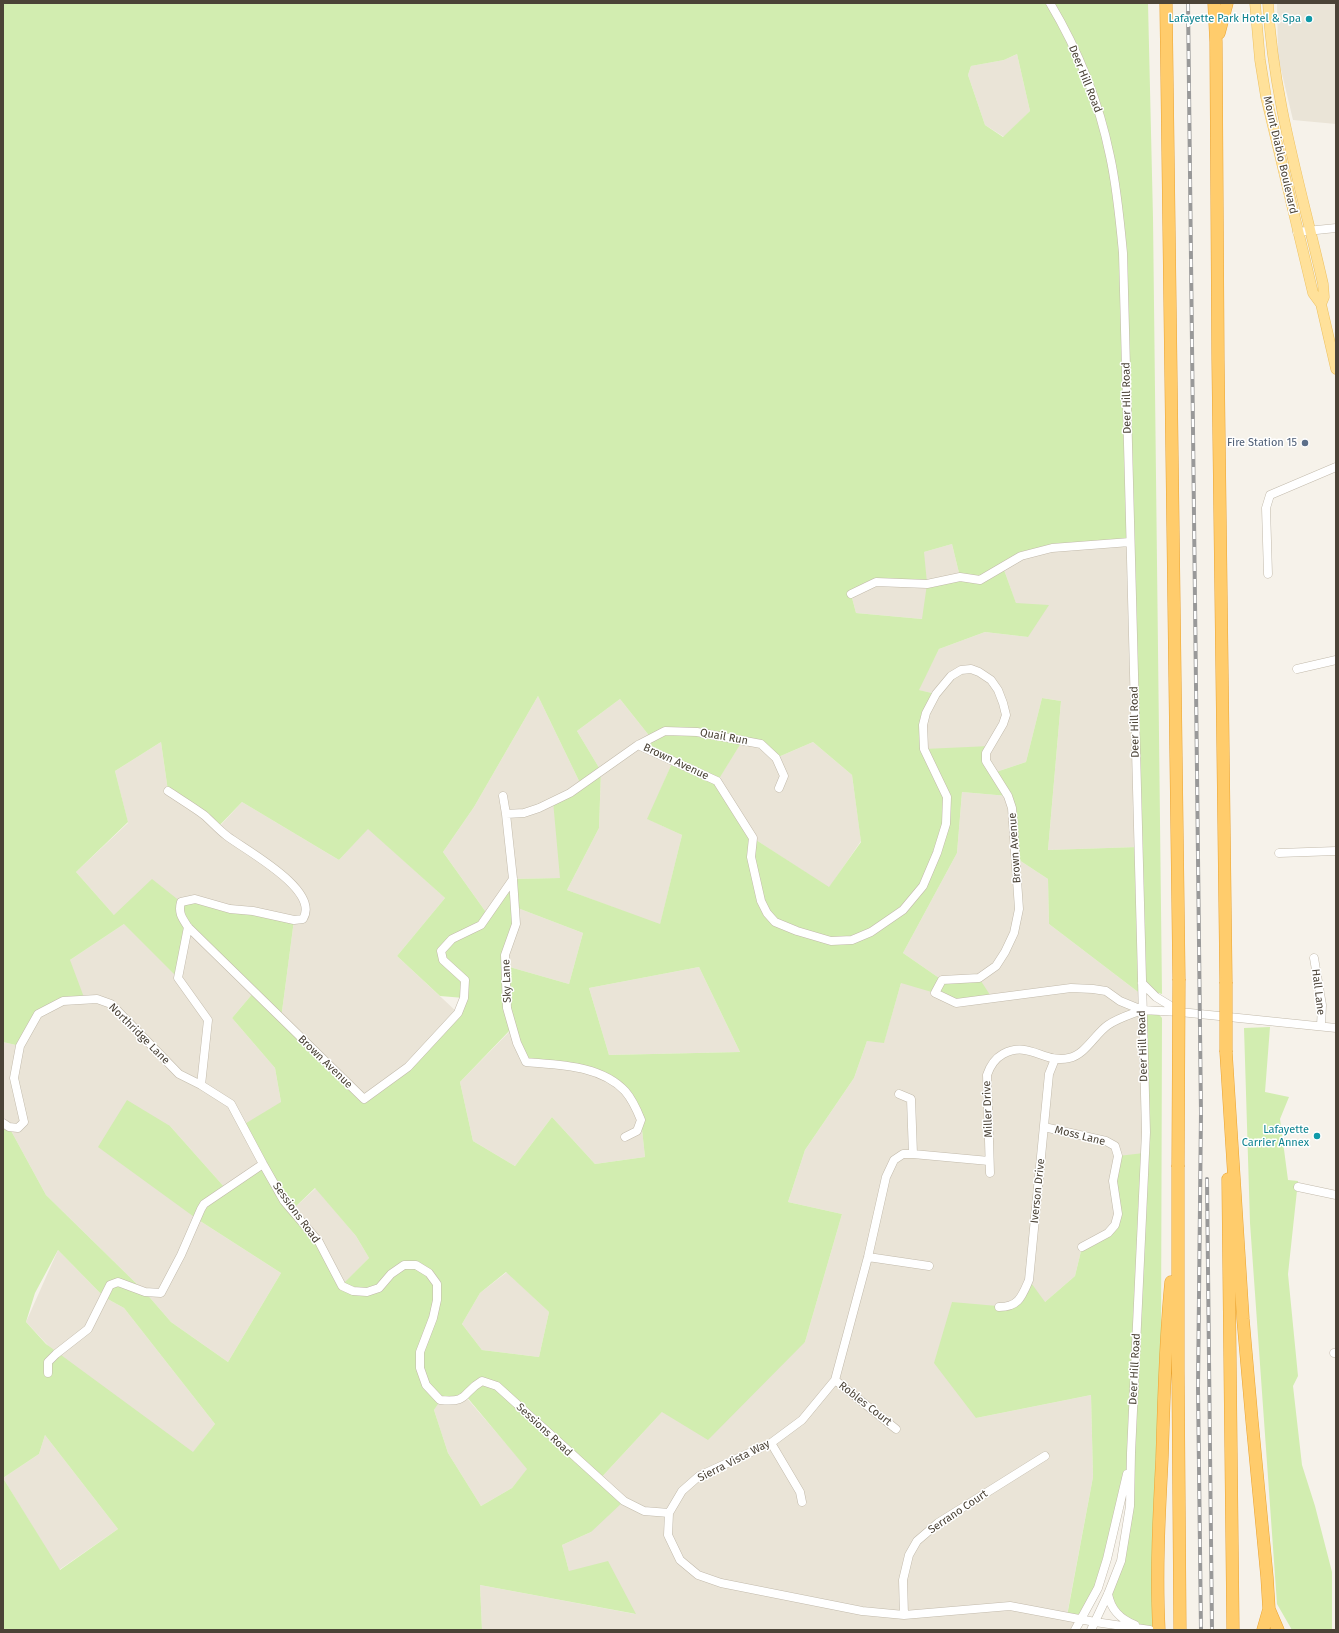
<!DOCTYPE html>
<style>
body{margin:0}
#map{position:relative;width:1339px;height:1633px;overflow:hidden;background:#f6f2ea;font-family:"Fira Sans",sans-serif}
canvas{display:block}
.frame{position:absolute;inset:0;border:4px solid #4b4337;pointer-events:none}
</style>
<div id="map">
<canvas width="1339" height="1633"></canvas>
<div class="frame"></div>
</div>
<script>
const c = document.querySelector('canvas').getContext('2d');
c.lineJoin = 'round';
function fillPath(path, color) {
  c.fillStyle = color;
  c.fill(path, 'evenodd');
}
function strokePath(path, color, width, dash) {
  c.strokeStyle = color;
  c.lineWidth = width;
  c.lineCap = dash ? 'butt' : 'round';
  c.setLineDash(dash || []);
  c.stroke(path);
}
function drawText(font, color, halo, rows, align = 'center') {
  c.font = font + ' "Fira Sans",sans-serif';
  c.lineWidth = 3;
  c.setLineDash([]);
  c.textBaseline = 'middle';
  c.strokeStyle = halo;
  c.fillStyle = color;
  for (const [text, x, y, turn = 0] of rows) {
    c.save();
    c.translate(x, y);
    c.rotate((+turn || 0) * Math.PI / 180);
    c.textAlign = isNaN(turn) ? turn : align;
    if (halo) c.strokeText(text, 0, 0);
    c.fillText(text, 0, 0);
    c.restore();
  }
}
const residential = new Path2D(`
 M1277 3H1336V124L1293 120 1278 57Z
 M1017 54 1030 111 1004 137 985 125 968 75 971 66 1004 60Z
 M1130 542 1138 847 1048 850 1061 701 1042 698 1026 762 993 773 924 749 923 725 936 694 918 690 939 649 985 632 1028 637 1003 567 1021 556Z
 M952 544 960 577 922 619 856 613 851 594 924 552Z
 M538 696 581 785 560 878 513 879 488 915 443 852 474 807Z
 M620 699 651 738 673 761 648 819 682 835 660 925 567 890 599 828 601 771 577 731Z
 M743 740 761 744 776 758 813 742 852 775 861 841 829 888 753 838 717 781Z
 M161 742 168 791 218 828 242 802 339 860 368 828 445 898 397 956 458 1013 421 1051 364 1099 281 1019 294 920 114 915 76 872 128 823 115 771Z
 M962 792 1008 796 1016 858 1048 879 1049 924 1142 995 1145 1153 1115 1225 1082 1247 1075 1276 1045 1302 976 1418 1091 1395 1093 1477 1067 1615 1081 1619 1075 1630H482L480 1585 635 1614 569 1571 562 1545 591 1532 599 1480 662 1412 805 1342 842 1214 788 1202 805 1150 854 1078 867 1041 884 1042 901 983 942 980 903 953 957 853Z
 M515 907 583 933 569 984 506 966Z
 M124 924 188 927 254 992 232 1018 275 1068 281 1102 263 1164 226 1189 170 1126 197 1219 281 1273 228 1362 171 1322 145 1292 46 1195 9 1127 3 1123V1042L20 1046 70 960Z
 M699 967 740 1052 609 1055 589 988Z
 M513 1028 558 1065 612 1079 641 1120 645 1157 595 1164 552 1117 515 1166 473 1141 460 1082Z
 M316 1188 356 1236 369 1258 342 1286 292 1210Z
 M58 1250 104 1297 124 1308 215 1424 193 1453 56 1354 26 1322Z
 M507 1272 549 1312 539 1357 482 1350 462 1324 480 1293Z
 M465 1396 528 1469 512 1488 481 1506 448 1453 434 1410 440 1400Z
 M45 1435 118 1529 59 1570 3 1478 39 1454Z`);
const green = new Path2D(`
 M3 3H1148L1153 218 1162 994 1155 992 1142 983V995L1049 924 1048 879 1016 858 1008 796 962 792 957 853 903 953 942 980 979 978 992 998 956 1003 935 993 901 983 884 1043 867 1041 854 1078 805 1150 788 1202 842 1214 805 1342 708 1440 662 1412 599 1480 624 1501 591 1532 562 1545 569 1571 608 1561 636 1614 480 1585 482 1630H3V1123L9 1127 46 1195 145 1292 171 1322 228 1362 281 1273 197 1219 98 1147 127 1100 170 1126 226 1189 263 1164 243 1125 281 1102 275 1068 232 1018 254 992 188 928 178 978 124 924 70 960 85 1000 63 1001 38 1014 20 1046 3 1042ZM1017 54 1030 111 1003 137 985 125 968 75 971 66 1004 60ZM1130 542 1138 847 1048 850 1061 701 1042 698 1026 762 993 773 986 753 990 746 924 749 926 713 936 694 919 690 939 649 985 632 1028 637 1049 605 1016 603 1003 567 1052 548ZM952 544 960 577 927 583 924 552ZM876 582 927 584 922 619 856 613 851 594ZM538 696 581 785 553 801 560 878 513 879 488 915 443 852 474 807ZM620 699 651 738 638 745 673 761 647 819 682 835 660 924 567 890 599 828 601 771 577 731ZM743 740 761 744 776 758 813 742 852 775 861 842 829 887 753 838 717 782ZM161 742 168 791 217 828 242 802 339 860 368 829 445 898 397 956 440 996 464 998 458 1013 408 1067 364 1099 281 1019 294 920 195 899 181 902 152 879 114 915 76 872 128 822 115 771ZM515 907 583 933 569 984 506 966 516 924ZM699 967 740 1052 609 1055 589 988ZM512 1028 526 1062 595 1073 626 1092 641 1120 645 1157 595 1164 552 1117 515 1166 473 1141 460 1082ZM315 1188 356 1236 369 1258 342 1285 319 1242 292 1210ZM58 1250 104 1297 124 1308 215 1424 193 1452 46 1344 26 1322 35 1293ZM506 1272 549 1312 539 1357 482 1350 462 1324 480 1293ZM466 1396 527 1469 512 1488 481 1506 448 1453 434 1410 440 1401ZM45 1435 118 1529 60 1570 3 1478 39 1454Z
 M1142 1010H1155L1162 1018 1161 1341 1152 1547 1153 1630 1128 1622 1108 1594 1121 1561 1131 1457 1107 1559 1081 1619 1067 1616 1093 1477 1091 1395 976 1418 934 1363 952 1302 1009 1307 1029 1280 1045 1302 1075 1276 1082 1247 1115 1226 1118 1156 1144 1153Z
 M1270 1027 1265 1092 1289 1097 1280 1119 1288 1180 1298 1181 1288 1274 1298 1376 1293 1386 1302 1465 1315 1506 1332 1572V1630H1292L1277 1604 1250 1223 1244 1028Z`);
const minor = new Path2D(`
 M1050 3C1078 50 1099 102 1110 156 1117 188 1120 221 1123 253L1146 1132 1131 1453 1130 1506 1121 1561 1108 1594 1091 1630
 M1297 232 1336 228
 M1268 574 1266 508 1270 495 1336 467
 M851 594 876 582 927 584 960 577 980 580 1021 556 1052 548 1130 542
 M1297 669 1336 660
 M638 745 717 781 753 838 751 857 761 901 767 913 775 922 797 931 831 941 852 940 871 932 903 910 923 886 937 853 946 824 947 797 924 749 923 725 926 713 936 694 951 676 961 670 971 669 979 672 991 680 998 690 1003 703 1006 715 1003 724 986 753V761L1008 796 1012 808 1019 909 1014 933 1005 952 996 966 979 978 942 980 935 993 956 1003 1071 988 1093 989 1106 991 1120 1001 1142 1010 1180 1012 1336 1028
 M168 791C180 799 193 807 204 815 212 822 219 830 227 836 245 850 321 890 303 919L294 920 253 911 230 909 195 899 181 902C178 913 182 918 188 927L364 1099 408 1067 458 1013 464 998 465 980 443 960 441 951 452 939 481 925 513 879
 M503 796 506 814
 M1279 853 1336 851
 M188 927 178 978 208 1020 201 1085
 M1314 958 1322 1005 1321 1026
 M1142 983 1156 997 1179 1011
 M899 1094 911 1099 913 1154
 M3 1123 9 1127 18 1128 24 1122 14 1078 20 1046 38 1014 63 1001 97 999 111 1004 179 1074 201 1085 231 1104 263 1164 284 1201 319 1242 342 1286 353 1291 367 1292 379 1288 391 1274 404 1265H416L429 1273 437 1284V1300L433 1318 420 1352V1368L426 1385 440 1400C470 1403 461 1393 482 1381L497 1386 624 1501 644 1511 669 1513
 M1044 1127 1106 1141 1115 1146 1118 1156 1113 1181 1118 1214 1115 1225 1108 1233 1082 1247
 M625 1137 637 1131 641 1120C637 1110 632 1099 625 1091 601 1065 559 1065 526 1062L517 1043 507 1008 505 955 516 924 513 879 506 814 524 813 539 808 570 793 638 745 665 731 697 732 761 744 776 758 784 776 779 788
 M989 1161 913 1154H903L894 1160 886 1177 868 1257 835 1380 802 1420 771 1443 699 1476 682 1491 669 1513 668 1535 680 1560 698 1575 721 1583 862 1611 904 1615 1010 1606 1095 1622 1150 1630
 M990 1173 987 1075C990 1066 994 1059 1003 1054 1029 1040 1044 1064 1069 1058 1085 1055 1095 1034 1108 1025 1118 1018 1132 1014 1142 1010
 M1298 1187 1336 1195
 M868 1257 929 1266
 M999 1307C1019 1307 1022 1296 1029 1280L1049 1074 1055 1059
 M1334 1353H1336
 M48 1373V1362L56 1354 88 1329 110 1285 118 1282 145 1292 161 1293 181 1255 201 1209 204 1204 263 1164
 M835 1380 896 1429
 M771 1443 800 1492 802 1502
 M1108 1594C1111 1610 1120 1619 1135 1625
 M904 1615 903 1580 909 1555 917 1541 938 1523 1045 1456
 M1075 1630 1098 1588 1107 1559 1127 1474`);
const major = new Path2D(`
 M1255 3 1260 60 1266 97 1313 293 1321 304 1336 369
 M1268 3C1273 99 1302 191 1323 284L1324 297 1321 304`);
const highway = new Path2D(`
 M1166 3 1179 979
 M1214 3 1216 42 1218 359 1226 982
 M1219 33 1227 3
 M1226 1052 1243 1319 1252 1421 1267 1577 1269 1609 1278 1630
 M1178 1167V1370L1180 1630
 M1228 1179 1233 1630
 M1159 1630C1156 1573 1159 1516 1162 1459 1164 1400 1165 1341 1171 1282
 M1263 1630 1269 1609`);
const rail = new Path2D(`
 M1188 3 1201 1113 1198 1387 1201 1630
 M1207 1179 1212 1630`);
const highwayBridge = new Path2D(`
 M1226 982V1052
 M1178 1167 1179 979`);
const markers = [
 [1309,19,4,"#0f9aa8"],
 [1305,443,4,"#5c6f8a"],
 [1317,1136,4,"#0f9aa8"]
];
const cultureNames = [
 ["Lafayette Park Hotel & Spa",1301,19],
 ["Lafayette",1309,1130],
 ["Carrier Annex",1309,1143]
];
const streetNames = [
 ["Deer Hill Road",1085,79,68],
 ["Mount Diablo Boulevard",1280,155,77],
 ["Deer Hill Road",1127,398,-91],
 ["Deer Hill Road",1135,722,-91],
 ["Quail Run",724,737,10],
 ["Brown Avenue",676,762,25],
 ["Brown Avenue",1015,848,-94],
 ["Sky Lane",507,981,-92],
 ["Hall Lane",1318,992,83],
 ["Northridge Lane",139,1034,45],
 ["Deer Hill Road",1143,1046,-92],
 ["Brown Avenue",325,1062,44],
 ["Miller Drive",988,1109,-92],
 ["Moss Lane",1080,1136,14],
 ["Iverson Drive",1038,1191,-84],
 ["Sessions Road",296,1213,54],
 ["Deer Hill Road",1135,1369,-87],
 ["Robles Court",865,1404,38],
 ["Sessions Road",544,1430,43],
 ["Sierra Vista Way",734,1461,-27],
 ["Serrano Court",958,1512,-34]
];
const serviceNames = [
 ["Fire Station 15",1297,443]
];
fillPath(residential, '#eae4d7');
fillPath(green, '#d2edb0');
strokePath(minor, '#c2baab', 9);
strokePath(major, '#edc161', 11);
strokePath(highway, '#eaa330', 13);
strokePath(minor, '#fff', 8);
strokePath(major, '#ffe19a', 10);
strokePath(highway, '#ffcc6c', 12);
strokePath(rail, '#999', 4);
strokePath(rail, '#fff', 2.5, [8]);
strokePath(highwayBridge, '#eaa330', 13, []);
strokePath(highwayBridge, '#ffcc6c', 12);
for (const [x, y, r, color] of markers) {
  const dot = new Path2D();
  dot.arc(x, y, r, 0, 2 * Math.PI);
  c.fillStyle = color;
  c.fill(dot);
  strokePath(dot, '#fff', 1.5);
}
drawText('11px', '#0d838f', '#fff', cultureNames, 'right');
drawText('11px', '#4b4337', '#fff', streetNames);
drawText('11px', '#4e5e75', '#fff', serviceNames, 'right');
</script>
